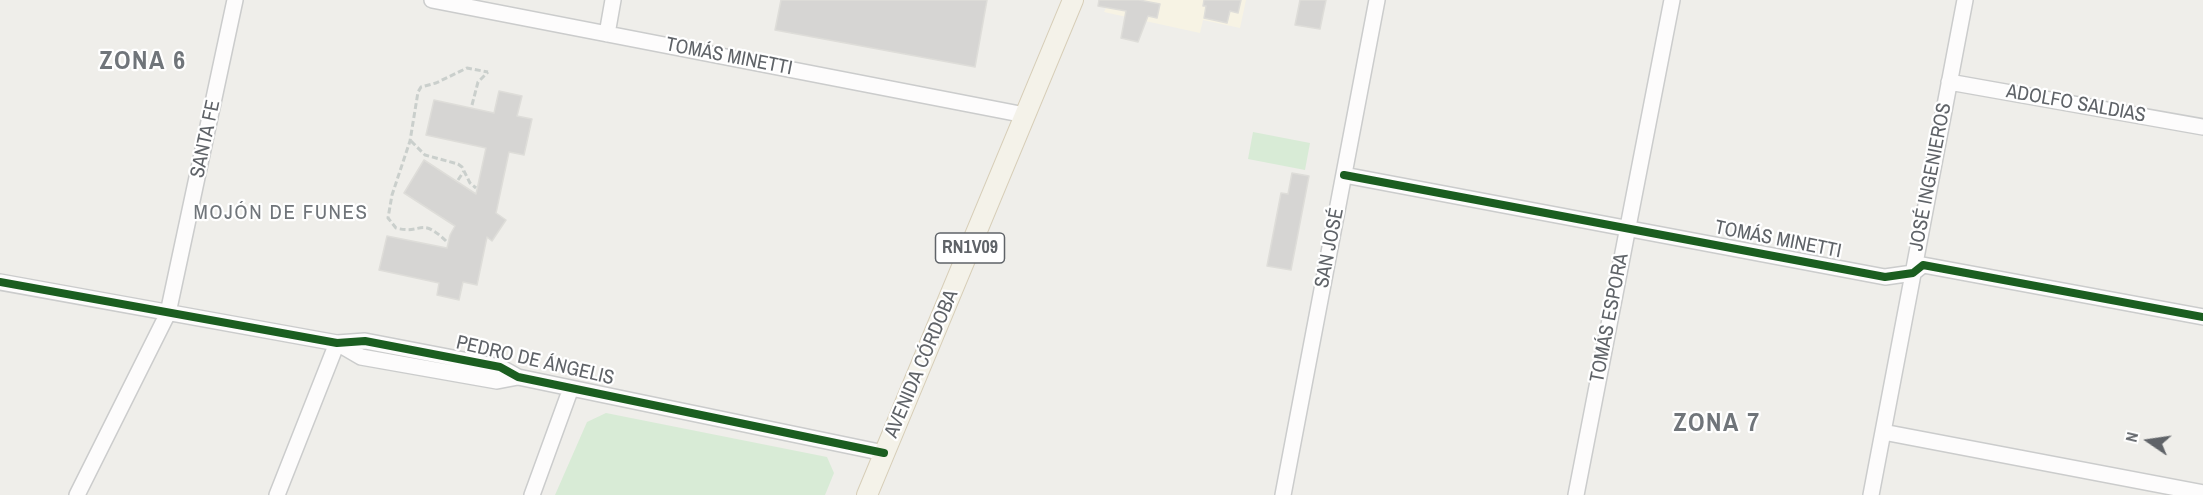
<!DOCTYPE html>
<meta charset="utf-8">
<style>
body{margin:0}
#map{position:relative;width:2203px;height:495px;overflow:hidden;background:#efeeea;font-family:"Archivo Narrow",sans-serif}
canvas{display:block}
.north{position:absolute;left:2119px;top:411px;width:60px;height:60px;-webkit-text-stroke:4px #fff;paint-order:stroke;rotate:283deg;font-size:16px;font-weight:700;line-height:24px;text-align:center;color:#5f6368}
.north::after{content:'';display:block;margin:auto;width:21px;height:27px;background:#5f6368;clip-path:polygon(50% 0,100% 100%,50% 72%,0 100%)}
</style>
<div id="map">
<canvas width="2203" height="495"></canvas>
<div class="north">N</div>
</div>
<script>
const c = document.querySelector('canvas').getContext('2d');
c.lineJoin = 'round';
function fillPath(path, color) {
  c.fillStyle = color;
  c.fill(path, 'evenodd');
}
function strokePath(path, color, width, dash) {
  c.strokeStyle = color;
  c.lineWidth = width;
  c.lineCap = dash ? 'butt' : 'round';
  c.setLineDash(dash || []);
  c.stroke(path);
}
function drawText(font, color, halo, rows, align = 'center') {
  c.font = font + ' "Archivo Narrow",sans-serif';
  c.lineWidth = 4.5;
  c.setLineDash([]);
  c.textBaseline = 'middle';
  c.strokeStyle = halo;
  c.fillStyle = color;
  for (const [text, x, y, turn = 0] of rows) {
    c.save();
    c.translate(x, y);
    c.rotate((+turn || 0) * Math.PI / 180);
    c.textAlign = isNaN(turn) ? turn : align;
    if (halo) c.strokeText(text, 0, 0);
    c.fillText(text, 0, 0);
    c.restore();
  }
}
const commercial = new Path2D(`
 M1110 0H1246L1240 28 1203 20 1200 33 1104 12Z`);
const green = new Path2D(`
 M1253 132 1310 143 1305 170 1248 159Z
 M606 413 827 457 834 473 825 495H555L587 422Z`);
const building = new Path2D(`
 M781 0H987L975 67 775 30Z
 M1099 0H1139L1160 4 1157 18 1148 16 1138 42 1121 38 1126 11 1098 6Z
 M1204 0H1241L1238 13 1230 11 1227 23 1204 18 1206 6H1203Z
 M1300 0H1326L1320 29 1295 25Z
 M499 91 522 96 517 116 532 119 524 155 509 152 496 213 506 220 492 241 487 237 477 285 463 282 459 300 437 295 439 283 379 270 387 236 447 248 450 235 455 226 404 193 424 160 476 194 486 148 426 135 434 100 494 113Z
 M1292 173 1309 176 1291 270 1267 266 1281 193 1288 194Z`);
const path = new Path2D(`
 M472 105 478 82 488 72
 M411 141 425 155 458 164 462 167 470 183 476 188
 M458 180 464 171
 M446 241C420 216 422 235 396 228L388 218 392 195 410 141 418 92 421 87 436 83 467 68 488 72`);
const minor = new Path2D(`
 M432 0 1025 115
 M607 34 613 0
 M1949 82 2203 127
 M1344 175 1885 277 1913 273 1923 265 2203 317
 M0 282 337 343 365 341 500 367 518 377 884 453
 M337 343 361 357 497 381 518 377
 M1883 432 2203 493
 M77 495 168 313 235 0
 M277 495 337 343
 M532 495 571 388
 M1283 495 1377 0
 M1576 495 1672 0
 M1871 495 1965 0`);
const major = new Path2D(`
 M867 495 1073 0`);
const cycleway = new Path2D(`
 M1344 175 1885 277 1913 273 1923 265 2203 317
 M0 282 337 343 365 341 500 367 518 377 884 453`);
const shields = [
 [970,248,69]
];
const shieldNames = [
 ["RN1V09",970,248]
];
const streetNames = [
 ["TOMÁS MINETTI",729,57,11],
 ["ADOLFO SALDIAS",2076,104,10],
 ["SANTA FE",206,139,-78],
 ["JOSÉ INGENIEROS",1931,177,-79],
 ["TOMÁS MINETTI",1778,240,11],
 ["SAN JOSÉ",1330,248,-79],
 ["TOMÁS ESPORA",1610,318,-79],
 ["PEDRO DE ÁNGELIS",535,361,13],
 ["AVENIDA CÓRDOBA",922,364,-67]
];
const neighbourhoodNames = [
 ["MOJÓN DE FUNES",281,213]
];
const districtNames = [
 ["ZONA 6",143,62],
 ["ZONA 7",1717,424]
];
fillPath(commercial, '#f7f3e4');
fillPath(green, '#d8ebd6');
fillPath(building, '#d6d5d3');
strokePath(building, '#deddd9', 1.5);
strokePath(minor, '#cbcccc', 18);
strokePath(major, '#d7ceb8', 22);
strokePath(path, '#cacfcc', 3, [6, 3]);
strokePath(minor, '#fdfcfc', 15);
strokePath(major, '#f4f2e9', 20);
strokePath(cycleway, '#1b5e20', 8);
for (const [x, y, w] of shields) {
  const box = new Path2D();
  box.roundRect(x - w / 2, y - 15, w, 30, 4.5);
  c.fillStyle = '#fff';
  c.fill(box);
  strokePath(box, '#5f6368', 1.5);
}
drawText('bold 18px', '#5f6368', null, shieldNames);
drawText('20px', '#5f6368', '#fff', streetNames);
c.letterSpacing = '1.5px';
drawText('21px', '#70757a', '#fff', neighbourhoodNames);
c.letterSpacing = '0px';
c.letterSpacing = '1.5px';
drawText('bold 26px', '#70757a', '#fff', districtNames);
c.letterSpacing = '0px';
</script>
